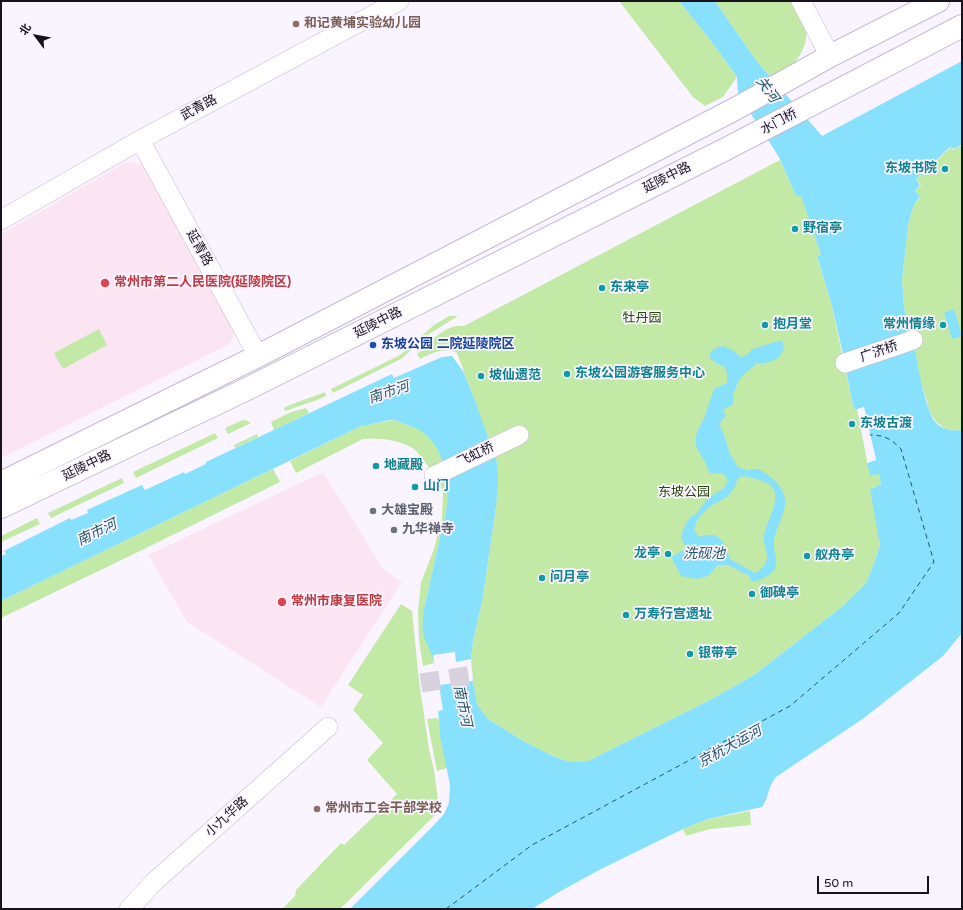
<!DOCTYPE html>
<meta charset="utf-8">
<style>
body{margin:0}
#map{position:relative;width:963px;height:910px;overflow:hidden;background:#f9f4ff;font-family:"Varela Round","Noto Sans SC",sans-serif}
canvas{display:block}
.frame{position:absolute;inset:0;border:2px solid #17121b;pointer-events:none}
.north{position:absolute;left:16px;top:16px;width:40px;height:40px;-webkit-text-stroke:3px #f9f4ff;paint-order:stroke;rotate:302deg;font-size:11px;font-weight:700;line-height:16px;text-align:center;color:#17121b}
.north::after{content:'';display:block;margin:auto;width:14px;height:18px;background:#17121b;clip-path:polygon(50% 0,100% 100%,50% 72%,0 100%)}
.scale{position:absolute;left:817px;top:876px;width:112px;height:18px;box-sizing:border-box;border:2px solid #17121b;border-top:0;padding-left:5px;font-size:12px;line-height:14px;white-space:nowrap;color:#17121b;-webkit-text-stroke:3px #f9f4ff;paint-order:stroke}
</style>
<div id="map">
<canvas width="963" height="910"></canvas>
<div class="frame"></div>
<div class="north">北</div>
<div class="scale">50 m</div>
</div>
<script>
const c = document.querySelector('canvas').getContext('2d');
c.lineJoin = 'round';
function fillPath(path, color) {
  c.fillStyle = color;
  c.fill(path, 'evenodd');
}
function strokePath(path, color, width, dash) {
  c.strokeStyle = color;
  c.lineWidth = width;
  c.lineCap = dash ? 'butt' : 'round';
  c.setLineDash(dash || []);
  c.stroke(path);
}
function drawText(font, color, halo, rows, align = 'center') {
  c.font = font + ' "Varela Round","Noto Sans SC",sans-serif';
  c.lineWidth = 3.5;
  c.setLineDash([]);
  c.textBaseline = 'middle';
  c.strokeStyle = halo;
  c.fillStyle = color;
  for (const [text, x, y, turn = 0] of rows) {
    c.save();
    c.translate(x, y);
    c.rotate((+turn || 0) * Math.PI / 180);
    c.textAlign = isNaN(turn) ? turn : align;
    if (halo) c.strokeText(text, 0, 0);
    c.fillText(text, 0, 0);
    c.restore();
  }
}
const medical = new Path2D(`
 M128 161 145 165 235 332 230 344 1 458V234Z
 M323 472 384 570 402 582 321 707 187 622 148 555Z`);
const green = new Path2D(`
 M619 1H679L711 41 737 77 723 97 705 106 693 97Z
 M715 1H791L807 31 805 44 800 55 794 64 771 77 755 59Z
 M962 145V430L957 431 946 429 936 422 930 412 918 372 915 348 904 308 902 280 908 225 913 207 920 197 915 191 921 185 916 179 951 147 954 150Z
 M780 160 796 196 801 194 821 255 817 257 831 302 854 410 857 409 870 476 879 474 881 486 871 488 880 545 875 561 866 583 843 606 754 675 712 699 588 761 570 762 553 756 525 742 488 719 477 706 473 681 471 659 473 641 482 602 496 507 497 462 457 353C444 346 431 354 420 359L417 354C429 343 446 323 464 326Z
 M449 316H458L429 334 401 359 333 393 331 389 400 355 434 325Z
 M99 329 107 345 63 369 54 353Z
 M325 392 326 396 317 400 285 411 284 408C297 401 311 398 325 392Z
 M306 408 309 413 274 430 271 422 291 412Z
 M243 420H246L251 423 228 434 225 428Z
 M394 420 419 428 435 444 444 463 431 470C425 463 420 453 412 448 401 440 376 437 363 439L296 473 290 461 361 426Z
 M215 433 218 438 136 478 133 472Z
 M257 434 258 437 235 448 234 445Z
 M273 469 280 482 138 552 1 618V601Z
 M447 477 448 492 447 507 424 609 425 637 433 655 434 663 423 666 419 640 418 611 421 583 434 549 442 518 443 492 438 480Z
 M122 478 124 483 51 518 48 513Z
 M37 518 40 524 1 542V536Z
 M401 604 412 611 419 681 429 749 434 770 439 807 435 815 340 909H282L295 896 296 890 341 843 344 845 397 794 367 760 383 743 353 710 363 695 348 685Z
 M438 718 447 768 437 771 427 719Z
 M750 811 751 825 710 829 686 836 683 829 708 819Z`);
const water = new Path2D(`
 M679 1H715L755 59 822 136 962 61V144L955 149 950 147 916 179 920 185 915 191 920 196 913 207 908 225 902 280 904 308 911 331 843 354 831 302 817 256 821 255 801 195 796 196 779 157 738 94 737 77 711 41Z
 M954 309 962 336 952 339 944 313Z
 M782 340 784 350 778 358 770 362 756 364 742 376 738 382 733 395V404L723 410 726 416 721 421 720 426 723 432 730 454 738 467 747 470 759 469C768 475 781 483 784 495 789 509 776 526 774 540 772 549 779 559 775 568 772 575 762 579 755 582L750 580 749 576 728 565H718L708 576 697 579 681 576 671 557 687 548 681 538 684 528 690 517 696 514 708 498 724 488 728 481 724 474 717 473 711 474 708 470C707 461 698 454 696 445 694 434 701 425 705 416 708 407 711 398 714 389L727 383C729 363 722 369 710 358V353C722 340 730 348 741 357L747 355 752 349ZM744 476C754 479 769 480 774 490 780 502 766 523 764 535 762 544 770 553 766 562 764 567 760 570 755 573L730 559 723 542 715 535H708L699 537 694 530 697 520 709 507 727 497 735 487 738 478Z
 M915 348C917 364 926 412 936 423 943 429 953 432 962 430V633L943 656 864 718 776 777C768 786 769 798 762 807L708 819 683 829 601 869 559 892 532 909H350L435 824 444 814 449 803 450 785 440 736 435 666C433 653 425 644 423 632 422 624 423 616 424 609L447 507C449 475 443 436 408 425 404 424 398 421 394 420 385 420 370 425 361 426L1 601V556L6 554 4 551 70 518 71 520 88 513 87 510 142 485 145 490 184 472 185 474 206 464V462L392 374 394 378 442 357 452 356 463 371 474 398 497 462 498 481 496 507 482 602 473 641 471 659 473 681 477 705 488 719 525 742 553 756 570 762 588 761 712 699 754 675 843 606 866 583 875 561 880 545 870 489 881 485 879 474 870 476 867 463 876 460 864 408 854 410 846 371Z`);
const pier = new Path2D(`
 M864 407 876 460 867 463V461L874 459 863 410 857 411V409Z
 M455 652 456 662 471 659 473 681 439 685 443 710 435 712 433 666H435L433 655Z`);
const ferry = new Path2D(`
 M446 909 532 845 790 706 899 613 934 562 901 449C891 439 885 435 870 435`);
const minorTunnel = new Path2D(`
 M421 683 473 675`);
const minor = new Path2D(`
 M801 1 830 56
 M140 140 258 356
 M1 220 140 140 399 1
 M845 363 913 340
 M434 476 519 435
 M129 909 154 882 328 727`);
const major = new Path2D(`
 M1 483 258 356 735 109 830 56 938 1
 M1 507 249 388 726 149 962 26`);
const markers = [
 [296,24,4,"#8d6e63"],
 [945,169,4,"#0f9aa8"],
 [795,229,4,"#0f9aa8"],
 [105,283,5,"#e0444e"],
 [602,288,4,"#0f9aa8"],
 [765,325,4,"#0f9aa8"],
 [943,325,4,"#0f9aa8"],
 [373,345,4,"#1a4fb4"],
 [567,374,4,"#0f9aa8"],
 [481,376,4,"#0f9aa8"],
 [852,424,4,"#0f9aa8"],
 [376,466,4,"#0f9aa8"],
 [415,487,4,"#0f9aa8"],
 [373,511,4,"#6b7280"],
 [394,530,4,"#6b7280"],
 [668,554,4,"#0f9aa8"],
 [807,556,4,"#0f9aa8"],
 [542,578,4,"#0f9aa8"],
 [752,594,4,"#0f9aa8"],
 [282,602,5,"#e0444e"],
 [626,615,4,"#0f9aa8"],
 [690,654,4,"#0f9aa8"],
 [317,809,4,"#8d6e63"]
];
const educationNames = [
 ["和记黄埔实验幼儿园",304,24],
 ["常州市工会干部学校",325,809]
];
const streetNames = [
 ["武青路",199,108,-28],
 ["水门桥",779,122,-28],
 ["延陵中路",667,178,-27],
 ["延青路",199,248,61],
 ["延陵中路",378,323,-27],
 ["广济桥",879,352,-19],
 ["飞虹桥",476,455,-26],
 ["延陵中路",87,466,-26],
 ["小九华路",227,817,-42]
];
const cultureNames = [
 ["东坡书院",937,169,"right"],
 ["野宿亭",803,229],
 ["东来亭",610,288],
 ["抱月堂",773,325],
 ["常州情缘",935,325,"right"],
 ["东坡公园游客服务中心",575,374],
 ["坡仙遗范",489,376],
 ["东坡古渡",860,424],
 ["地藏殿",384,466],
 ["山门",423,487],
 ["龙亭",660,554,"right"],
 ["舣舟亭",815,556],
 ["问月亭",550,578],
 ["御碑亭",760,594],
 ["万寿行宫遗址",634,615],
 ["银带亭",698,654]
];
const healthNames = [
 ["常州市第二人民医院(延陵院区)",114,283],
 ["常州市康复医院",291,602]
];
const parkNames = [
 ["牡丹园",642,319],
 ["东坡公园",684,493]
];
const transitNames = [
 ["东坡公园 二院延陵院区",381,345]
];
const worshipNames = [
 ["大雄宝殿",381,511],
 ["九华禅寺",402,530]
];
const waterNames = [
 ["关河",767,90,54],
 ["南市河",389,393,-19],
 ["南市河",97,533,-26],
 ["洗砚池",704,554],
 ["南市河",462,706,78],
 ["京杭大运河",730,747,-29]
];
fillPath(medical, '#fce5f2');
fillPath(green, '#c2e9a6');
fillPath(water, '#87e0fc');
fillPath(pier, '#f9f4ff');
strokePath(ferry, '#255766', 1, [5, 4]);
strokePath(minorTunnel, '#d7d2dd', 19, [19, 10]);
strokePath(minor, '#c6bad4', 20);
strokePath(major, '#c6bad4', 24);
strokePath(minor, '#fff', 19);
strokePath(major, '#fff', 22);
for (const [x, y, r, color] of markers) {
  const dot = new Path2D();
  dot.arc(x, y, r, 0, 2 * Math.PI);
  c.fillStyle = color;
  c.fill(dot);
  strokePath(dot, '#f9f4ff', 1.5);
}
drawText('bold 13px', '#785e54', '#f9f4ff', educationNames, 'left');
drawText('13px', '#17121b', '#f9f4ff', streetNames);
drawText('bold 13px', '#0d838f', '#f9f4ff', cultureNames, 'left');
drawText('bold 13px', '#be3a42', '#f9f4ff', healthNames, 'left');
drawText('13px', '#2b470f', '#f9f4ff', parkNames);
drawText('bold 13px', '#164399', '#f9f4ff', transitNames, 'left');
drawText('bold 13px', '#5b616d', '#f9f4ff', worshipNames, 'left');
drawText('italic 14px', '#255766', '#f9f4ff', waterNames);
</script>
